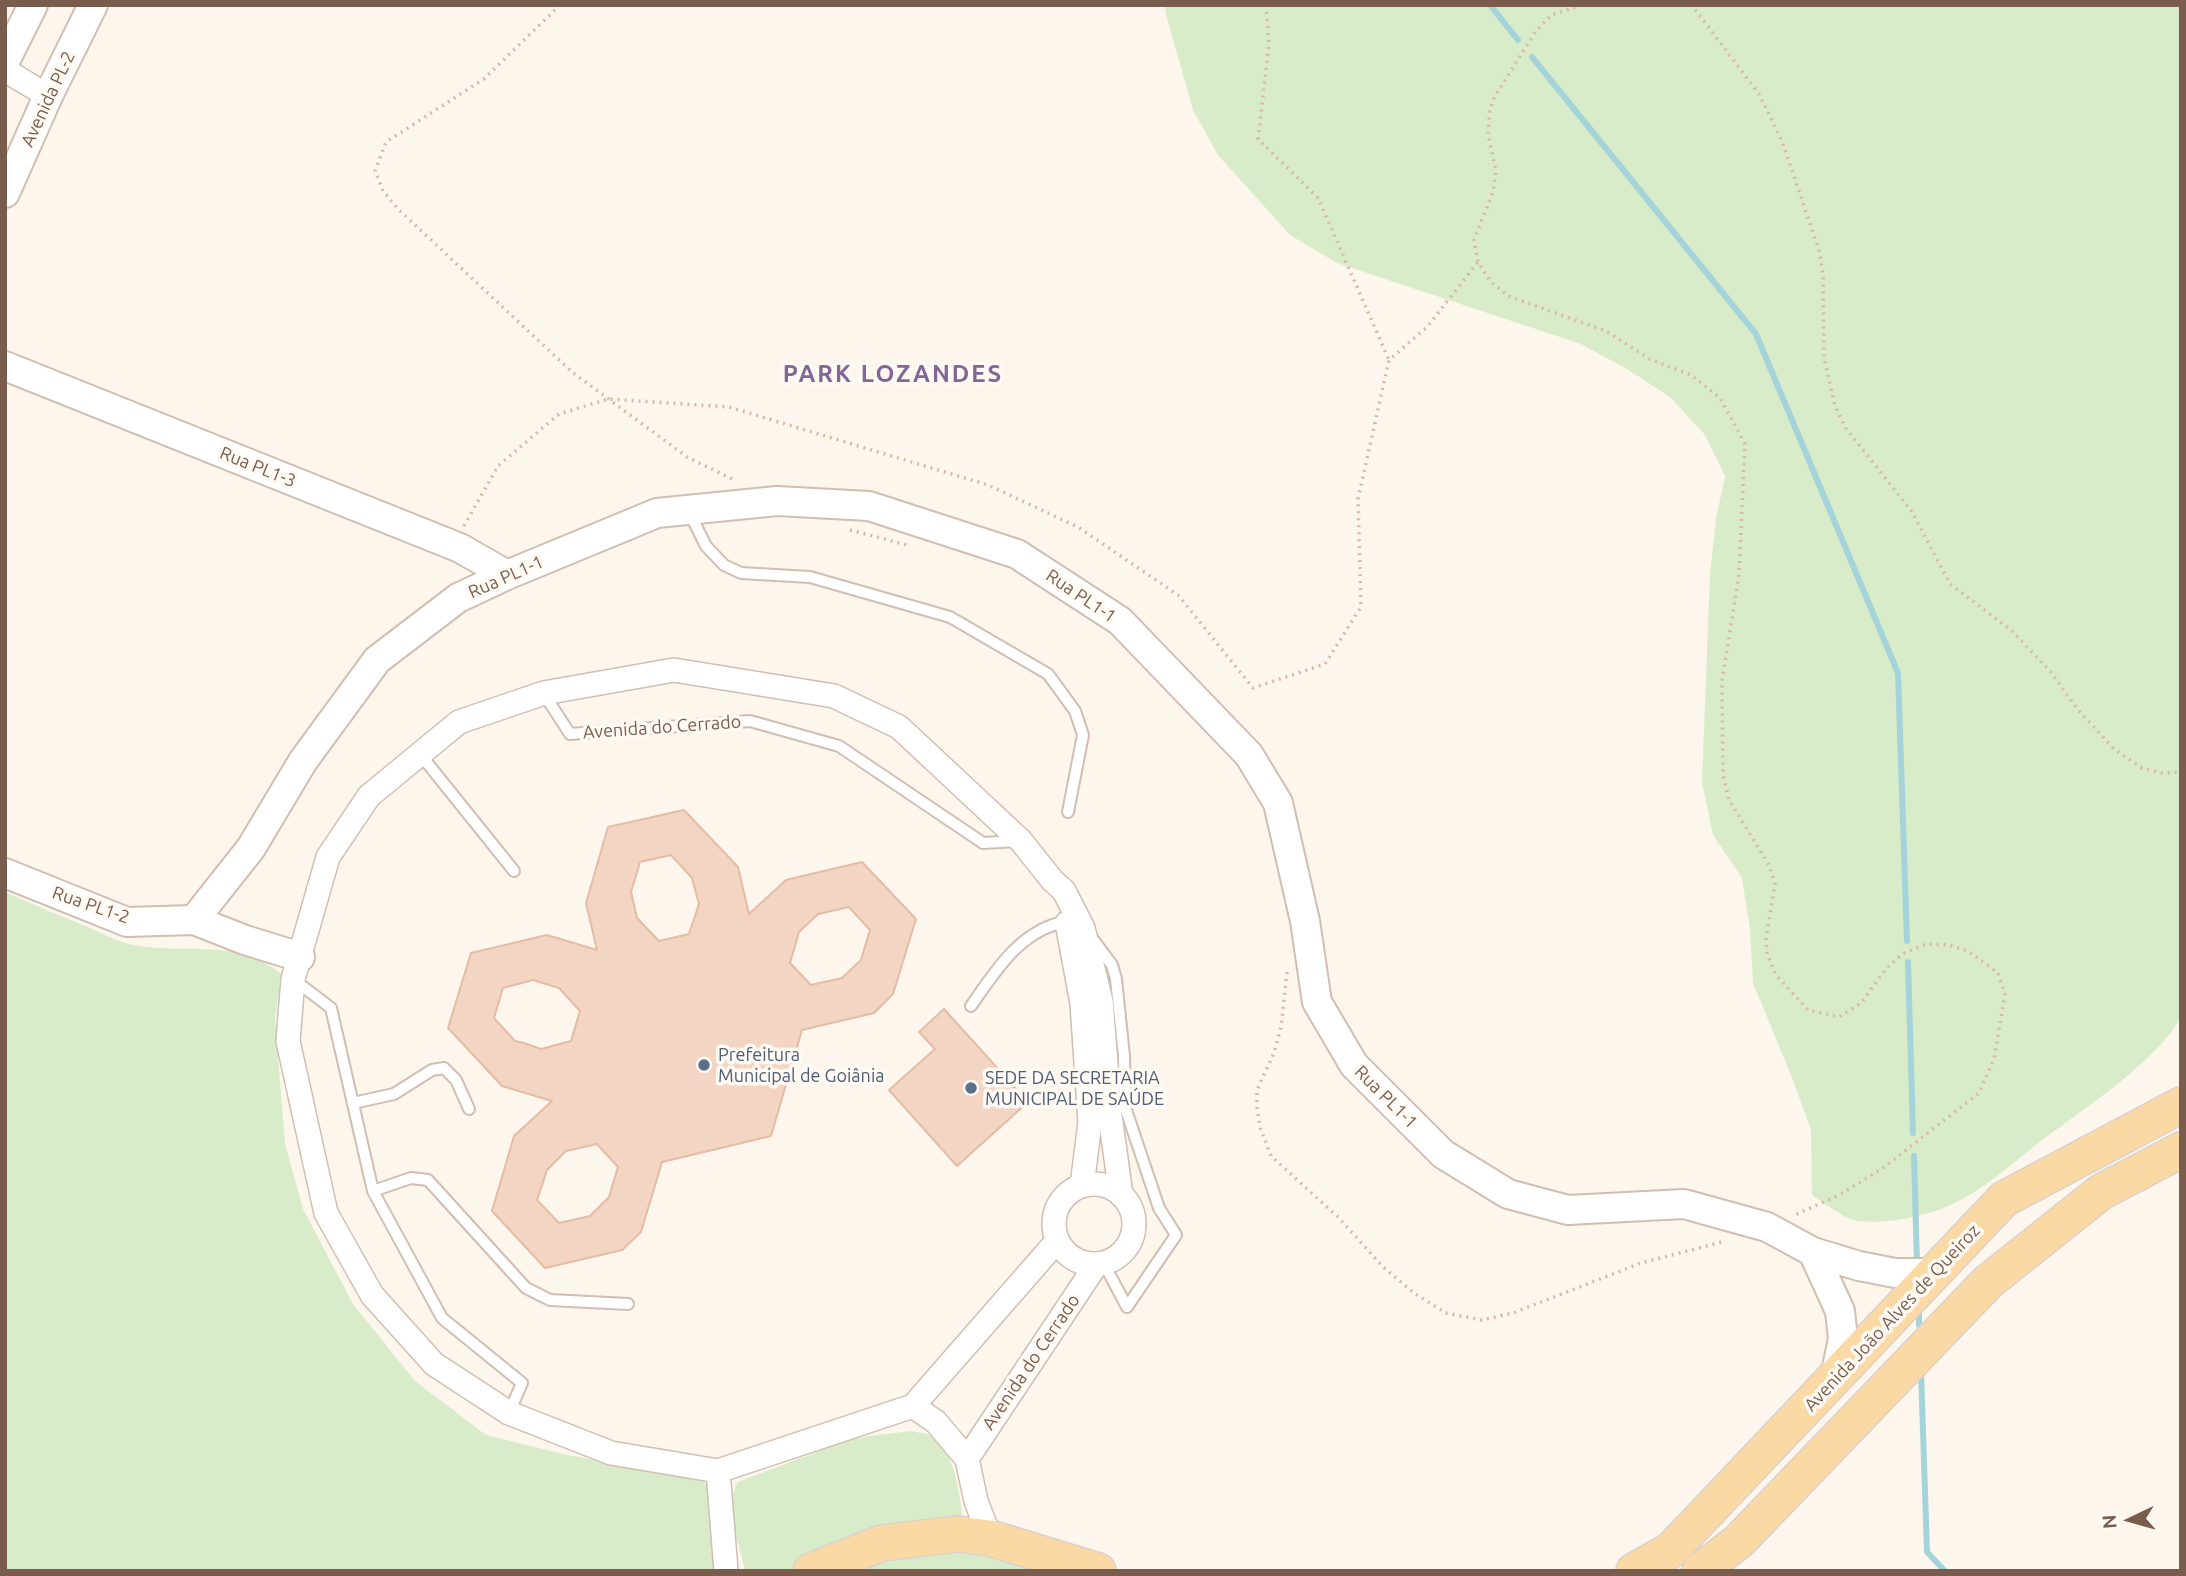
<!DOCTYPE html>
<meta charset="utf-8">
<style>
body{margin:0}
#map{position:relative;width:2186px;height:1576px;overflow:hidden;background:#fdf6ec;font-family:Ubuntu,sans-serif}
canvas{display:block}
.frame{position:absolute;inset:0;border:7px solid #7a5c4d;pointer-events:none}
.north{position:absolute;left:2095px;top:1485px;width:70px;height:70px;-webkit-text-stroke:5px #fffaf3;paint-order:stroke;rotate:265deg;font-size:19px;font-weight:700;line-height:28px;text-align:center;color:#7a5c4d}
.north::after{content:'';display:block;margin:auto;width:24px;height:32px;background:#7a5c4d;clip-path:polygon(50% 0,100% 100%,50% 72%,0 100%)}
</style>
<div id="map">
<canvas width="2186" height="1576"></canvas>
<div class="frame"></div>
<div class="north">N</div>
</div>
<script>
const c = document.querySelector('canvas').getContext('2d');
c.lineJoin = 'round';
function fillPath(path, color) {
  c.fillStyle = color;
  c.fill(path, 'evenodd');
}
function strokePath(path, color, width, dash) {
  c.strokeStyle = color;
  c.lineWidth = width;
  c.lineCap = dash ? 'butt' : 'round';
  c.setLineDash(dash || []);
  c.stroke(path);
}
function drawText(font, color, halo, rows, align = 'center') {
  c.font = font + ' Ubuntu,sans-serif';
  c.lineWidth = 7;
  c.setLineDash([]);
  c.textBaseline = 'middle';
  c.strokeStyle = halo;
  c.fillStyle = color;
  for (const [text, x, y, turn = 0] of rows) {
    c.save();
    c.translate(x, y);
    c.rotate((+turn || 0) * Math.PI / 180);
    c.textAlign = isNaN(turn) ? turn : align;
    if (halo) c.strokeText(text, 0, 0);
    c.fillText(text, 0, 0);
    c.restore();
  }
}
const green = new Path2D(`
 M1165 5H2181V1017C2156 1062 2084 1109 2042 1140 2010 1165 1980 1194 1941 1209 1916 1218 1885 1224 1858 1221 1846 1220 1823 1202 1812 1195L1811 1130 1793 1080 1753 983 1750 930 1742 878 1713 835 1702 782 1710 573 1716 519 1725 476 1705 435 1670 397 1627 369 1581 344 1337 263 1290 235 1218 155 1193 110 1166 14Z
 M5 892C32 904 59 915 85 926 98 931 112 939 125 943 177 957 237 935 281 974L275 1019 285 1144 303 1209 353 1304 415 1381 486 1435 567 1455 649 1469 704 1482 715 1502 717 1571H5Z
 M912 1431C918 1433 929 1433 934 1437 955 1452 962 1503 963 1527L801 1563 790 1571H745C740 1544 723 1507 738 1482L853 1438Z
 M962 1549 1059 1571H842L874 1560Z`);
const stream = new Path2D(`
 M1490 5 1518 40
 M1532 57 1756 334 1898 673 1907 941
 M1908 962 1913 1133
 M1914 1156 1917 1265
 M1919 1306V1325
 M1921 1371 1927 1552 1945 1571`);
const building = new Path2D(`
 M684 810 738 867 749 914 786 880 862 862 916 919 893 994 874 1013 802 1030 771 1136 662 1162 641 1232 622 1250 545 1268 492 1211 514 1136 552 1101 502 1086 448 1028 471 953 547 935 597 950 586 903 608 827ZM671 855 692 878 699 904 689 934 659 941 637 918 631 892 640 862ZM849 907 870 930 861 960 842 978 811 985 790 963 799 932 818 914ZM533 980 559 988 580 1011 571 1041 541 1049 524 1043 515 1041 494 1018 503 988ZM597 1144 618 1167 609 1197 590 1216 559 1223 537 1200 547 1170 566 1151Z
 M944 1009 1028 1102 957 1166 889 1090 935 1049 919 1032Z`);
const path = new Path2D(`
 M560 5 484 79 386 142 375 171 383 191 398 209 572 372 687 457 734 480
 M1266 5 1269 44 1258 139 1318 198 1389 360
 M1582 5 1551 15 1536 31 1495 96 1490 109 1488 134 1496 171 1493 192 1474 240 1478 262 1490 281 1508 296 1606 331 1650 359 1691 375 1720 398 1745 444 1739 574 1722 681 1723 775 1729 800 1769 865 1775 884 1766 938 1767 954 1776 975 1808 1010 1839 1017 1861 1003 1885 970 1902 954 1926 944 1949 945 1968 951 1998 973 2005 994 1994 1059 1979 1093 1883 1168 1841 1194 1795 1215
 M1690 5 1694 8 1759 94 1782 141 1819 250 1823 273 1824 358 1835 406 1845 427 1912 512 1950 584 2011 630 2051 672 2078 710 2114 749 2142 768 2161 773 2181 772
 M464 526 498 466 559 414 608 399 729 407 988 485 1078 527 1178 595 1253 688 1325 664 1361 607 1358 499 1389 360 1427 327 1478 262
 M850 530 907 545
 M1287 972 1281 1027 1274 1053 1257 1090V1107L1260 1127 1271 1156 1338 1217 1383 1267 1414 1293 1446 1313 1482 1320 1513 1313 1641 1263 1726 1241`);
const service = new Path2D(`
 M689 512 706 546 724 565 741 573 810 577 950 617 1048 674 1075 711 1083 735 1068 812
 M544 694 570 734 750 721 839 746 983 843 1018 841
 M420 754 514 871
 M1092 938 1112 965 1116 979 1124 1056 1125 1107 1159 1208 1176 1235 1127 1307 1104 1264
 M293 979 331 1008 373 1191 442 1318 522 1383 509 1413
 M971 1006C996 970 1021 929 1068 921
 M353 1103 394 1094 432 1070 444 1068 456 1080 469 1109
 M373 1191 411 1178 428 1180 526 1288 550 1300 628 1304`);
const minor = new Path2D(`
 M5 70 48 96
 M1067 923 1082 1003 1090 1122 1082 1186
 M1054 1224a40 40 0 1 1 80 0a40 40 0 1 1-80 0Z
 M913 1406 1057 1241
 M967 1459 936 1422 913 1406 718 1471 611 1453 509 1413 434 1364 372 1295 326 1213 288 1041 293 979 328 857 369 796 459 722 544 693 674 670 834 696 899 727 1021 841 1052 880 1064 891 1083 928 1101 1001 1110 1115 1121 1195
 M718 1471 726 1571
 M990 1538 976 1501 967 1459 1096 1265`);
const tertiary = new Path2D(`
 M5 61 33 5
 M5 193 48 96 93 5
 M5 366 460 548 507 575
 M5 873 127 922 194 920 245 940 300 957
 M194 920 251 848 303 761 377 660 458 598 507 575 657 513 777 501 869 506 1017 554 1120 621 1249 755 1278 803 1305 921 1317 1002 1354 1065 1443 1154 1508 1194 1568 1210 1684 1204 1767 1227 1813 1252 1859 1266 1895 1273H1934
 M1813 1252 1840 1311 1843 1339 1835 1377`);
const primary = new Path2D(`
 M811 1571 882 1543 957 1534 990 1538 1098 1571
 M1634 1571 1671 1550 2004 1199 2181 1105
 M1700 1571 1739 1541 1988 1282 2101 1192 2181 1150`);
const markers = [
 [704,1065,7,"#5c6f8a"],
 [971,1088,7,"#5c6f8a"]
];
const streetNames = [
 ["Avenida PL-2",48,99,-65],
 ["Rua PL1-3",258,467,22],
 ["Rua PL1-1",506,577,-24],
 ["Rua PL1-1",1081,596,34],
 ["Avenida do Cerrado",662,727,-4],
 ["Rua PL1-2",91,905,19],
 ["Rua PL1-1",1386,1097,45],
 ["Avenida João Alves de Queiroz",1892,1318,-47],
 ["Avenida do Cerrado",1031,1362,-56]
];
const serviceNames = [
 ["Prefeitura",718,1055],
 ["Municipal de Goiânia",718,1076],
 ["SEDE DA SECRETARIA",985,1078],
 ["MUNICIPAL DE SAÚDE",985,1099]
];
const districtNames = [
 ["PARK LOZANDES",893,374]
];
fillPath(green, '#d8ecc9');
strokePath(stream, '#a5d3da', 6);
fillPath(building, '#f3d5c3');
strokePath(building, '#e6bba3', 2);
strokePath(service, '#d1beb0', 14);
strokePath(minor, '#d1beb0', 26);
strokePath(tertiary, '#d1beb0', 32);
strokePath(primary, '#dad1cd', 38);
strokePath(path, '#d9b8a5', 3.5, [2, 5]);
strokePath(service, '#fff', 10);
strokePath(minor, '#fff', 23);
strokePath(tertiary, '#fff', 28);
strokePath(primary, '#fbd9a5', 35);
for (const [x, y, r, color] of markers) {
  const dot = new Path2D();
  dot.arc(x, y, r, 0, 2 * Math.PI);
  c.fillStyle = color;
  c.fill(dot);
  strokePath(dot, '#fffaf3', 2.5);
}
drawText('18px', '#7a5c4d', '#fffaf3', streetNames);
drawText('18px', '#4e5e75', '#fffaf3', serviceNames, 'left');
c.letterSpacing = '2px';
drawText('bold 24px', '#846695', '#fffaf3', districtNames);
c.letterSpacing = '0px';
</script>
